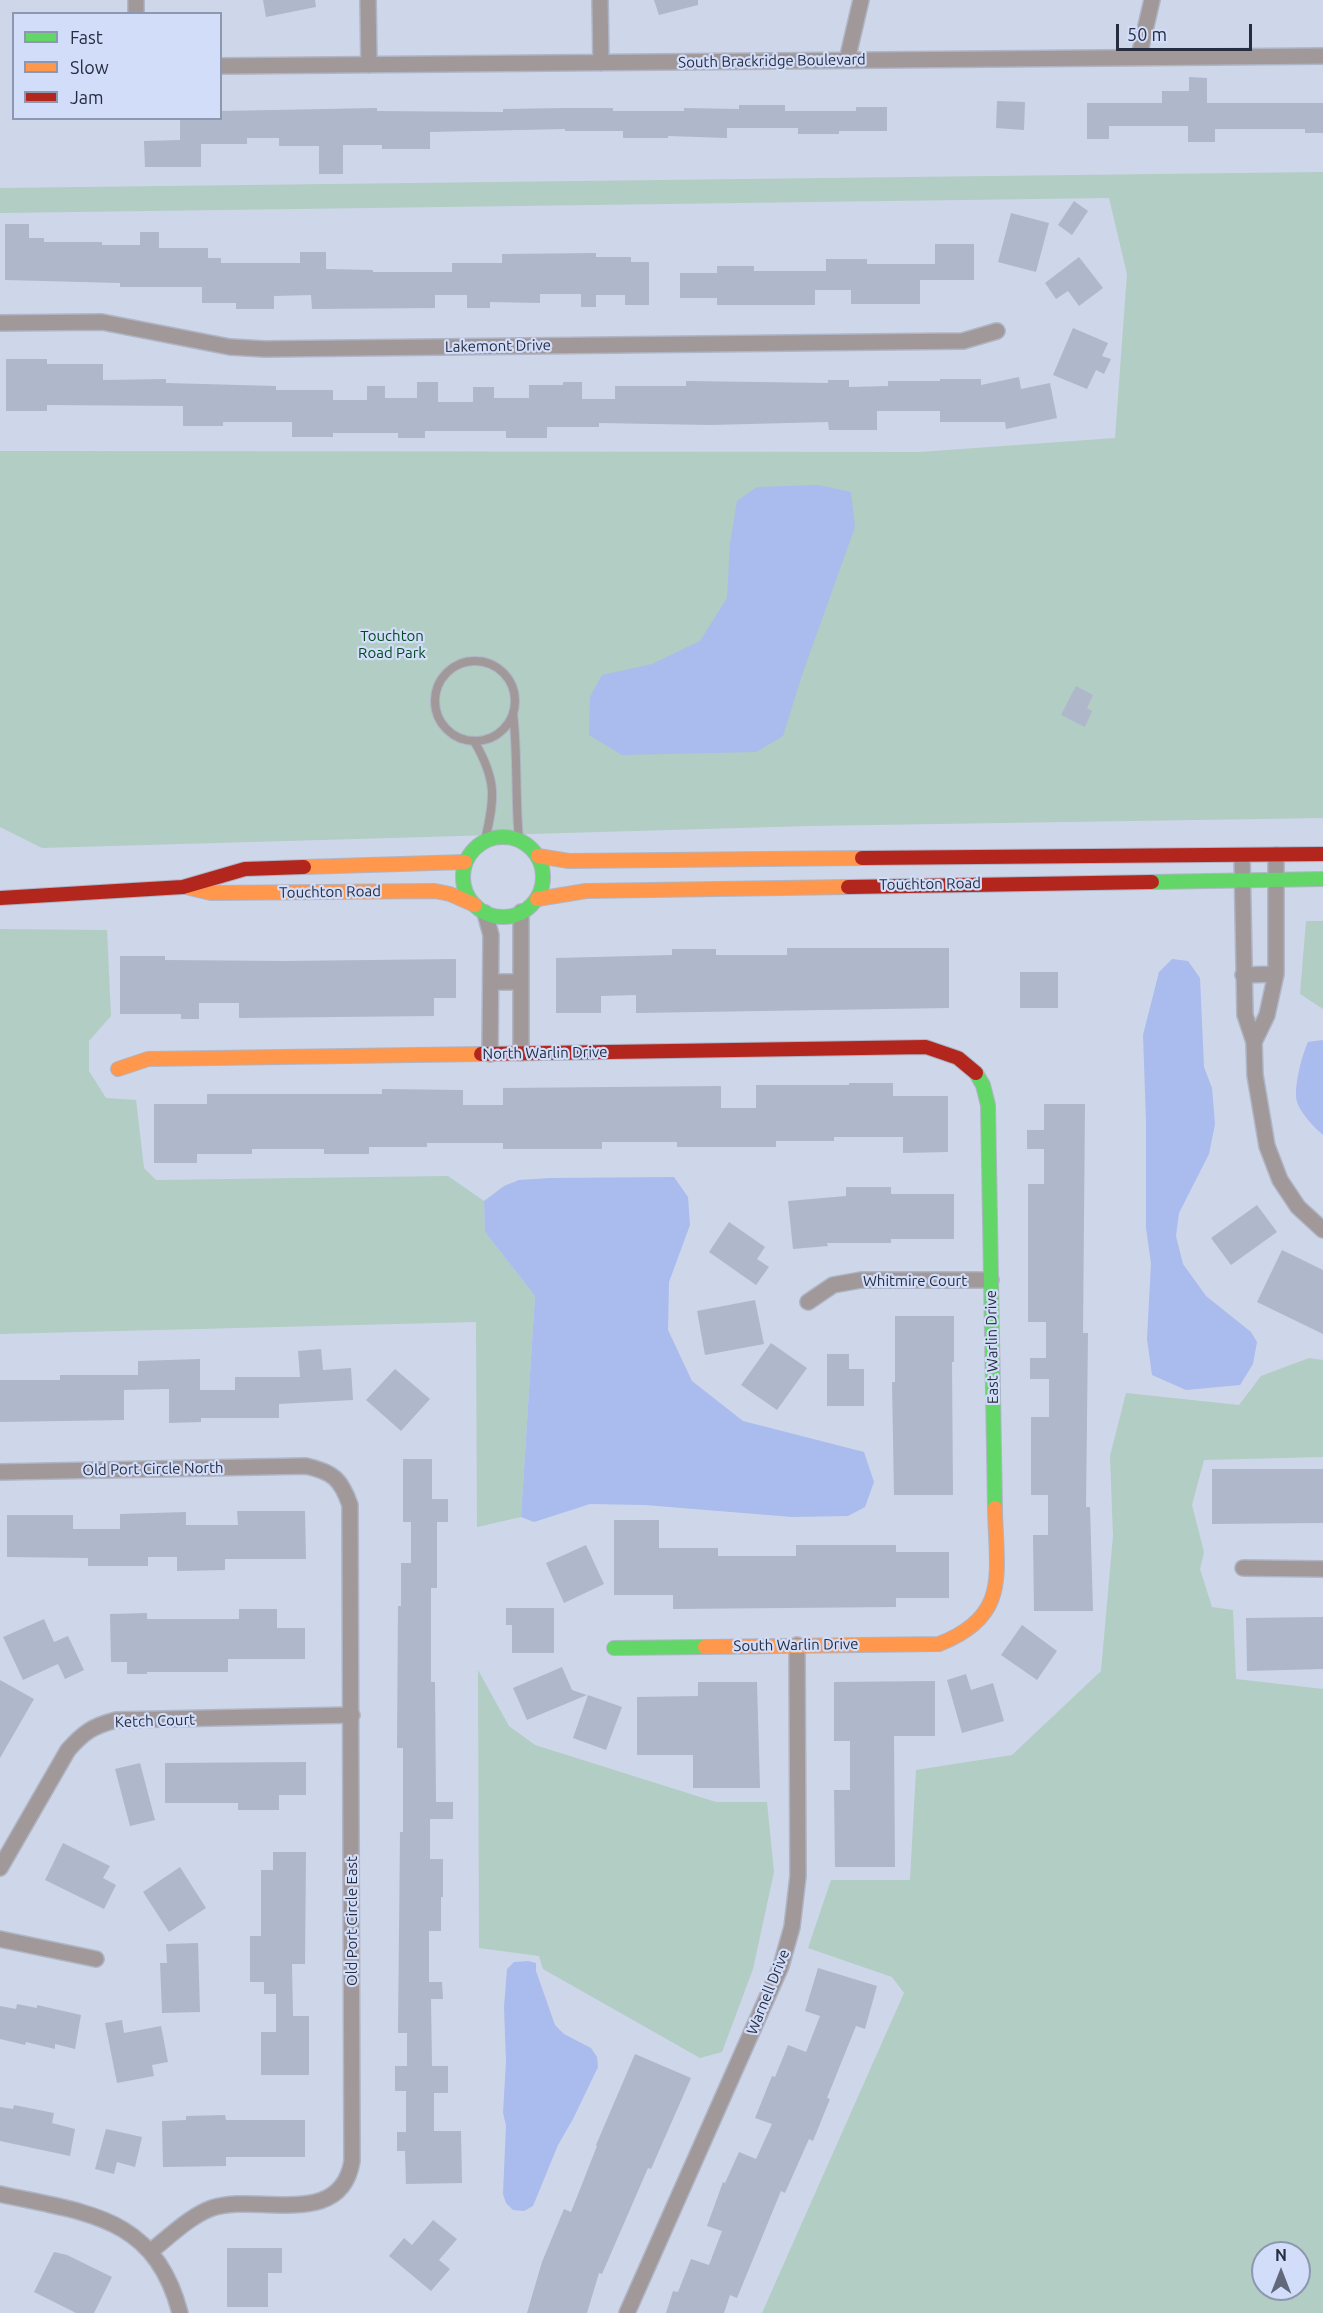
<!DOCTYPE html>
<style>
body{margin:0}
#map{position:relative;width:1323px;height:2313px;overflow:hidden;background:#ced6ea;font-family:Ubuntu,sans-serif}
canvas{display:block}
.legend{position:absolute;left:12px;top:12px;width:210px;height:108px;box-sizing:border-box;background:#d2ddfa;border:2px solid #8d97af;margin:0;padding:8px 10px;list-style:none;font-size:18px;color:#262d3f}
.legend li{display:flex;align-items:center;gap:12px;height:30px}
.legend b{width:30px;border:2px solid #8d97af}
.north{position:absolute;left:1251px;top:2241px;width:60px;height:60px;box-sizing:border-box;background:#d2ddfa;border:2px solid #8d97af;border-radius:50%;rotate:0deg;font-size:16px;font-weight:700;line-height:24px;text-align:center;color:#262d3f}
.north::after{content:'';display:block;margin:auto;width:21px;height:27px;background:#61687b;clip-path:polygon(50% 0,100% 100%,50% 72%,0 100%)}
.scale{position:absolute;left:1116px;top:24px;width:136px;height:27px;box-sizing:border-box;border:3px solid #262d3f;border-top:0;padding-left:8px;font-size:18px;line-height:21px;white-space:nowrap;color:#262d3f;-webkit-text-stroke:4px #d2ddfa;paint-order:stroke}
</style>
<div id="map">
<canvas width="1323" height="2313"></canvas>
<ul class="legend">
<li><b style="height:8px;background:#63d668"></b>Fast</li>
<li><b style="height:8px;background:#ff974d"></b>Slow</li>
<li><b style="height:8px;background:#b3261e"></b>Jam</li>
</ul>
<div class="north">N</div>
<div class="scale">50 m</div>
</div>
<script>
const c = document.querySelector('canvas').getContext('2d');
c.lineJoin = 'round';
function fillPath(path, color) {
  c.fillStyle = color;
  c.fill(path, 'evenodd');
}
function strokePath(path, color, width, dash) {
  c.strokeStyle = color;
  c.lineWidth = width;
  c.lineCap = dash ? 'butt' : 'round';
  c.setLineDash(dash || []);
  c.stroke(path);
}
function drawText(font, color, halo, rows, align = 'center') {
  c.font = font + ' Ubuntu,sans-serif';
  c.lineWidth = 4.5;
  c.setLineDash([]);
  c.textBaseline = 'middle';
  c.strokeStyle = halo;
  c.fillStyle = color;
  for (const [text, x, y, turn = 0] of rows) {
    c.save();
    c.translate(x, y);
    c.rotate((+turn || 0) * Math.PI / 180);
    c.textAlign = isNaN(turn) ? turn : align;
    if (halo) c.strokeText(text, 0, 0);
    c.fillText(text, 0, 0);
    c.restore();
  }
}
const green = new Path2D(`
 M1323 172V818L809 826 42 848 0 827V451L920 452 1115 438 1127 274 1109 198 0 213V188Z
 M1306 921H1323V1009L1300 994Z
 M0 929 107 930 111 1016 89 1041V1071L106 1098 136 1100 144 1168 156 1180 448 1176 484 1201 485 1232 535 1296 521 1517 477 1527 476 1322 0 1334Z
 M1309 1358 1323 1360V1457L1204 1460 1192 1505 1204 1552 1200 1569 1212 1607 1233 1610 1236 1679 1323 1689V2313H762L904 1993 892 1977 808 1948 831 1880H910L916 1770 1012 1755 1101 1671 1113 1536 1110 1456 1126 1393 1239 1405 1261 1376ZM1263 2253H1299V2289H1263Z
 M478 1670 509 1726 535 1745 716 1802H767L774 1872 753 1969 722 2052 700 2058 543 1969 539 1956 479 1948Z`);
const water = new Path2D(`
 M818 485 851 492 855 527 802 675 783 736 756 752 622 755 589 735 590 697 602 675 652 664 700 641 727 598 730 543 737 501 757 487Z
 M1172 959 1188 961 1200 978 1204 1067 1212 1088 1215 1124 1209 1154 1179 1213 1176 1236 1183 1264 1206 1296 1251 1332 1257 1342 1253 1364 1240 1385 1186 1390 1152 1375 1147 1339 1151 1263 1146 1228V1121L1143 1035 1159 972Z
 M1322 1040 1323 1041V1135C1314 1127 1301 1114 1297 1102 1293 1088 1302 1055 1308 1042Z
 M674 1177 688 1197 690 1225 669 1282 668 1330 692 1381 743 1421 864 1452 874 1482 865 1507 848 1516 792 1517 645 1505 590 1504 534 1522 521 1517 535 1296 485 1232 484 1201 504 1186 519 1180 550 1178Z
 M528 1961 536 1963V1971L555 2025 564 2034 591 2048 597 2057 598 2067 573 2119 558 2145 533 2206 524 2211 513 2210 506 2203 503 2194 506 2125 503 2113 506 2062 504 2007 507 1969 514 1962Z`);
const building = new Path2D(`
 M263 0H315L316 7 266 17Z
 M654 0H698V5L659 15Z
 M1189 77 1207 78V103H1323V133H1305V129H1215V142H1188V126H1109V139H1087V103H1162V91H1189Z
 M997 101 1025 102 1024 130 996 128Z
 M739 105H785V111H856V107H887V131H839V134H798V128H727V138L668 136V138H623V131H565V129L430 132V149H382V145H343V174H319V146H279V138H247V144H201V167H145L144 141 180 140V119L220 118V111L377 108V111L503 112V109L565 108H613V111H684V108L739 109Z
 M1074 201 1088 211 1072 235 1058 225Z
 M1011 213 1049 223 1036 272 998 262Z
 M5 224H29V238H44V242H102V245H140V232H159V248H208V258H221V263H300V252H326V269L373 270V272H452V263H502V254L596 253V257H631V262H649V305H625V295H596V307H581V294H540V303L490 302V308H467V295H435V308L312 309 311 295 274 296V309H236V303H202V287H120V283L5 280Z
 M935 244H974V280H920V304H851V290H815V305H717V298H680V273H717V266H754V271H826V259H867V264H935Z
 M1079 257 1103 288 1079 306 1068 291 1056 299 1045 283Z
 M1073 328 1108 343 1102 356 1111 359 1104 374 1096 370 1087 389 1053 375Z
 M6 359H47V364H103V380L166 379V383L276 386V390H333V400H367V386H385V398H417V382H438V402H473V387H494V398H529V385H563V382H582V399H615V386H686V381L828 383V380H849V387L888 386V381H940V379H981V385L1019 377 1021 389 1050 383 1057 418 1006 429 1005 422H940V411H877V430H829L828 422 710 425 599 423V427H547V438H506V431H425V438H398V433H333V437H292V422H223V426H183V406L47 405V411H6Z
 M1076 686 1093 695 1087 708 1092 711 1085 727 1061 715Z
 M787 948H949V1008L636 1013V995L601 996V1013H556V958L672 955V949H716V955H787Z
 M120 956H165V960L284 961 456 959V998H434V1016L239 1018V1003H199V1019H181V1014H120Z
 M1020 972H1058V1008H1020Z
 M849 1083H893V1096H948V1152L903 1153V1137H834V1141H776V1147H677V1142H602V1149H503V1143H427V1147H369V1154H324V1149H252V1154H197V1163H154V1104H207V1094H382V1089L463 1090V1105H503V1088L721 1086V1108H756V1085H849Z
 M1044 1104H1085L1083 1333H1088L1086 1507H1090L1093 1611H1034L1033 1535H1048V1495H1031V1417H1049V1379H1030V1358H1046V1322H1028V1184H1044V1149H1027V1130H1044Z
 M846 1187H891V1194H954V1239H891V1243H827L828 1246 793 1249 788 1201 846 1196Z
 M1257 1205 1277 1232 1231 1265 1211 1238Z
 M729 1222 765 1247 757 1259 769 1267 756 1285 709 1252Z
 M1282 1250 1323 1270V1334L1257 1302Z
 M755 1300 764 1344 705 1355 697 1311Z
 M895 1316H954V1362H952L953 1495H894L892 1382H895Z
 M771 1343 807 1368 777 1410 741 1385Z
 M321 1349 323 1370 351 1368 353 1400 279 1404V1418H201V1422L169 1423V1389L124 1390V1420L0 1422V1380H60V1375H138V1361L200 1359V1390H235V1377H300L298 1351Z
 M827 1354H849V1369H864V1406H827Z
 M395 1369 430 1399 401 1431 366 1400Z
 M403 1459H432V1499H448V1522H437V1588H431V1682H435L436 1802H453V1819H430V1859H443V1897H441V1931H429V1982H442L443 1999H431L432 2066H448V2093H434V2131H461L462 2183 406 2184 405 2151H397V2132H406V2091H395V2066H407V2033H398L400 1832H403V1748H397L398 1606H401V1563H411V1522H403Z
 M1212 1469H1323V1523L1212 1524Z
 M237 1511H305L306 1559H225V1570L177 1571V1557H148V1566H88V1558L7 1557V1515H73V1529H120V1514L186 1512V1525H238Z
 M614 1520H659V1548H718V1556H796V1545H896V1552H949V1598H896V1607L673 1609V1595H614Z
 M586 1545 604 1584 564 1603 546 1563Z
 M506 1608H554V1653H512V1625H506Z
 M239 1609H277V1628H305V1659H228V1672H147V1674H127V1662H111L110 1614 147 1613V1619H239Z
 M1323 1617V1669L1247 1671 1246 1618Z
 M44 1619 54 1642 68 1636 84 1670 65 1679 58 1664 23 1680 3 1637Z
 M1022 1625 1057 1651 1037 1680 1001 1655Z
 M562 1667 572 1690 587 1695 527 1720 513 1688Z
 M966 1674 971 1690 993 1683 1004 1721 962 1733 947 1680Z
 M0 1680 34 1699 0 1758Z
 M935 1681V1736H894L895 1867H835L834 1790H850V1741H834V1682Z
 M698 1682H757L760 1788H693V1755H637V1697L698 1696Z
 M588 1695 622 1707 606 1750 573 1738Z
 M306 1762V1795H279V1810H238V1803H165V1763Z
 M140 1763 155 1820 130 1826 115 1769Z
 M63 1843 110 1866 103 1878 116 1885 104 1909 45 1880Z
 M273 1852H306L305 1964H292L293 2016H309V2075H261V2032H276V1994H264V1982H250V1936H261V1870H273Z
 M180 1867 206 1908 169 1932 143 1892Z
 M198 1943 200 2012 162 2013 160 1963H167L166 1944Z
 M818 1968 877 1986 865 2029 856 2026 827 2098 830 2099 813 2141 809 2139 785 2193 781 2191 737 2298 730 2295 724 2313H666L673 2291 678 2292 691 2259 709 2265 722 2231 707 2226 723 2182 725 2183 739 2152 756 2159 772 2124 755 2118 772 2076 775 2077 788 2045 806 2052 820 2016 805 2011Z
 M17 2004 37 2008V2005L81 2015 75 2049 55 2044V2049L26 2042 25 2045 0 2039V2006L16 2009Z
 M122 2020 124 2033 161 2026 168 2062 152 2065 154 2076 117 2083 105 2023Z
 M635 2054 691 2078 651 2169 648 2168 602 2274 599 2273 587 2313H527L542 2262 564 2209 571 2212 597 2146 596 2145Z
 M14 2105 54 2113 52 2123 75 2129 70 2156 0 2141V2107L13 2109Z
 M225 2115 226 2120H305V2157H226V2166L163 2167 162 2121 186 2120V2116Z
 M106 2129 142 2137 135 2167 117 2162 114 2174 95 2169Z
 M433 2220 457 2239 439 2260 450 2269 431 2291 389 2256 404 2238 412 2245Z
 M227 2248H282V2273H268V2307H227Z
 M54 2252 67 2255 112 2277 94 2313H76L34 2292Z`);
const lane = new Path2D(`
 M435 701a40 40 0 1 1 80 0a40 40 0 1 1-80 0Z
 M513 713C518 755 515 798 519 840
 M474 741C497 780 495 798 485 840`);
const street = new Path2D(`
 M136 0V14
 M368 0 369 65
 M600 0 601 63
 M1139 56 1152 0
 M847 60 861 0
 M220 66 1323 56
 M0 323 102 322 230 347 265 349 963 341 997 331
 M1242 856 1245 1015 1254 1042 1255 1075 1267 1146 1280 1180 1298 1207 1323 1230
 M485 913 491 935 490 1054
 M1243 975 1276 974
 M491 982H521
 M1254 1042 1267 1015 1276 974V855
 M521 1053V912
 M808 1302 833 1285 861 1280H991
 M0 1472 306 1466C333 1472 341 1479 350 1505L352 2161C341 2230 258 2193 212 2208 190 2216 170 2236 151 2251
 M1243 1568 1323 1569
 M0 1868 68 1750C84 1732 93 1726 116 1720L352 1715
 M0 1939 96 1959
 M0 2194C85 2213 155 2215 180 2313
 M627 2313 781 1966 792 1927 798 1876 797 1645`);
const fast = new Path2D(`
 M463 877a40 40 0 1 1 80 0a40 40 0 1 1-80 0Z
 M1152 882 1323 879
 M976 1073 983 1085 988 1105 995 1508
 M614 1648 705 1647`);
const slow = new Path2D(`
 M538 856 569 861 862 858
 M304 867 465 862
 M186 887 211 893 435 891 450 894 475 905
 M537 899 586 891 848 887
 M118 1069 148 1059 481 1054
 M705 1647 939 1644C1011 1616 996 1573 995 1508`);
const jam = new Path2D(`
 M862 858 1323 854
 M848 887 1152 882
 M0 898 183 887 245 869 304 867
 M481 1054 926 1047 958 1058 976 1073`);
const streetNames = [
 ["South Brackridge Boulevard",772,61,-1],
 ["Lakemont Drive",498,346,-1],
 ["Touchton Road",930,884,-1],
 ["Touchton Road",330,892,-1],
 ["North Warlin Drive",545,1053,-1],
 ["Whitmire Court",915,1281],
 ["East Warlin Drive",992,1347,-91],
 ["Old Port Circle North",153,1469,-1],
 ["South Warlin Drive",796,1645,-1],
 ["Ketch Court",155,1721,-2],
 ["Old Port Circle East",352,1921,-90],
 ["Warnell Drive",768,1992,-68]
];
const parkNames = [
 ["Touchton",392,636],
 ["Road Park",392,653]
];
fillPath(green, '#b2cdc3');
fillPath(water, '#aabbed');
fillPath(building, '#afb7cb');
strokePath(lane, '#afb5c5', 10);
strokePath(street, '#afb5c5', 18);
strokePath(fast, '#afb5c5', 16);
strokePath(slow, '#afb5c5', 16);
strokePath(jam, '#afb5c5', 16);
strokePath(lane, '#a09899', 8);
strokePath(street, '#a09899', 15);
strokePath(fast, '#63d668', 14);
strokePath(slow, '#ff974d', 14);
strokePath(jam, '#b3261e', 14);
drawText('15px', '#262d3f', '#d2ddfa', streetNames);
drawText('15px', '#034b1f', '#d2ddfa', parkNames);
</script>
